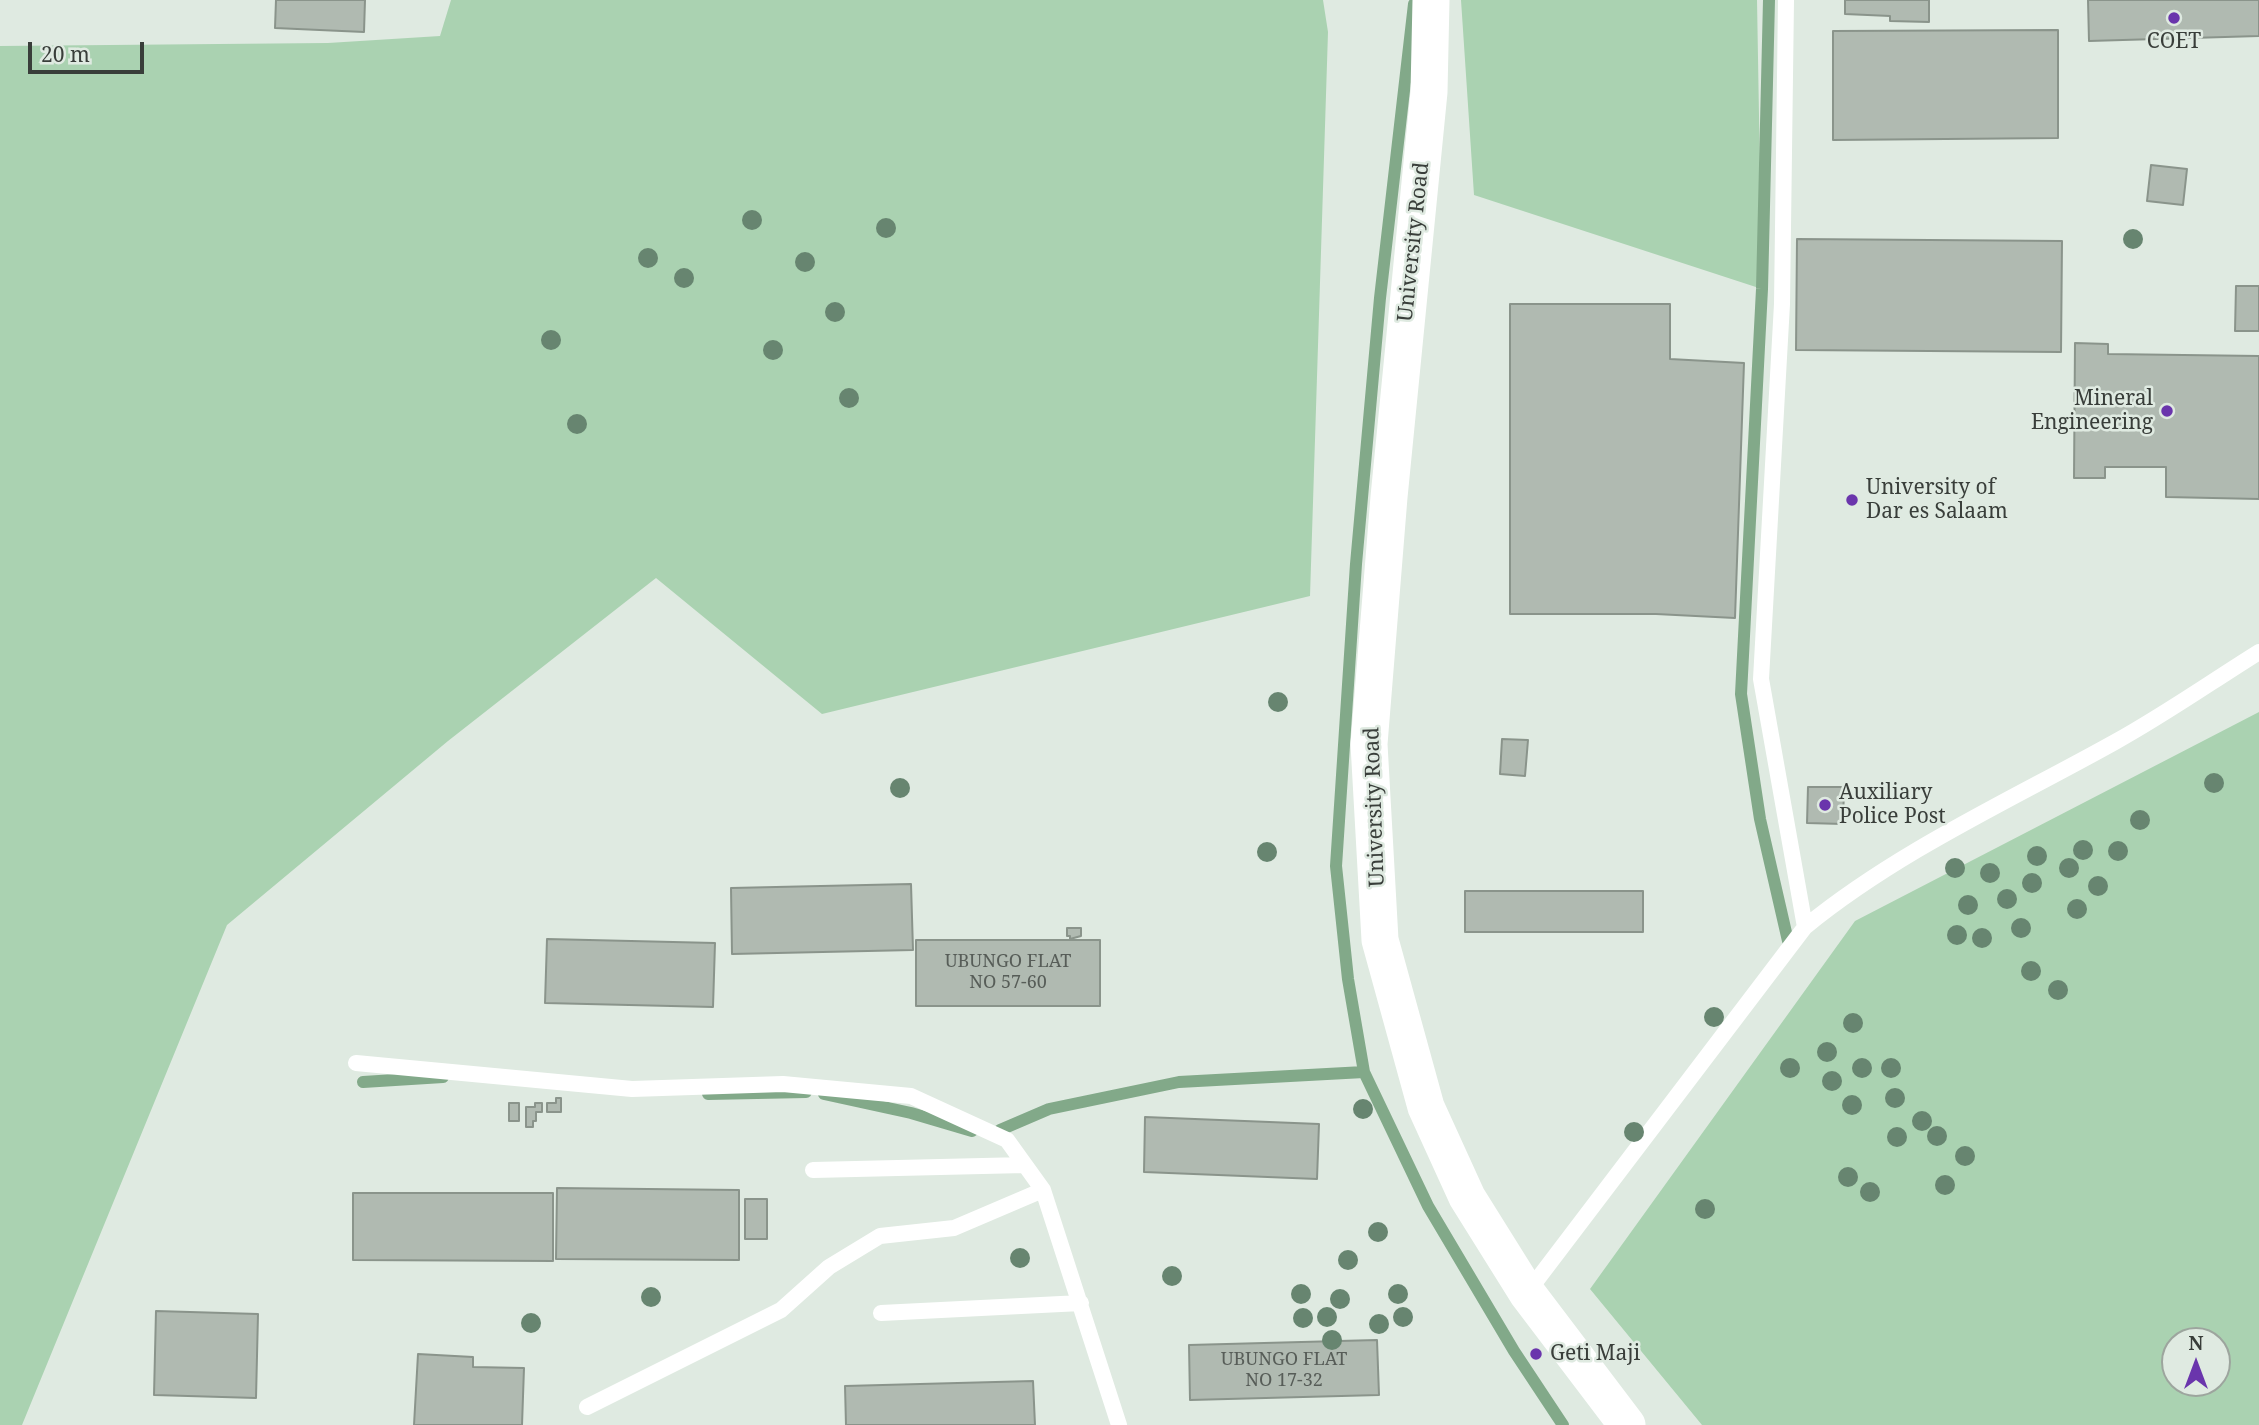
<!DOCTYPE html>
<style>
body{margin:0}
#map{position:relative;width:2259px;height:1425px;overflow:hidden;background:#dfeae1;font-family:"Noto Serif",serif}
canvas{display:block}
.north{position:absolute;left:2161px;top:1327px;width:70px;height:70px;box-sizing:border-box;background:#dfeae1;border:2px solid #9da59e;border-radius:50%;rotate:0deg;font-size:19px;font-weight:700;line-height:28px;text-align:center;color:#393e3a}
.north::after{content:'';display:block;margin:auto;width:24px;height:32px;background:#6a35ac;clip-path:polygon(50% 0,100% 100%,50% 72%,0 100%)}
.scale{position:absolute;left:28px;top:42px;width:116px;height:32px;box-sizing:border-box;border:4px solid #393e3a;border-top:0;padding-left:9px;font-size:21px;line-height:24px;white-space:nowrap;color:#393e3a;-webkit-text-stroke:5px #dfeae1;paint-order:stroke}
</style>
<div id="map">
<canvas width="2259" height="1425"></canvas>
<div class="north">N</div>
<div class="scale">20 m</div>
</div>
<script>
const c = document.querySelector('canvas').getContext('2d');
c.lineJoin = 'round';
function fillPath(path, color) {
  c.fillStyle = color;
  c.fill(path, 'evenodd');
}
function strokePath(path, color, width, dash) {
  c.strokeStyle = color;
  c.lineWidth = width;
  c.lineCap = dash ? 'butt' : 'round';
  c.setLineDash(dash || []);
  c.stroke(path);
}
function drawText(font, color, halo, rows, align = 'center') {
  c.font = font + ' "Noto Serif",serif';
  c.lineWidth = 5;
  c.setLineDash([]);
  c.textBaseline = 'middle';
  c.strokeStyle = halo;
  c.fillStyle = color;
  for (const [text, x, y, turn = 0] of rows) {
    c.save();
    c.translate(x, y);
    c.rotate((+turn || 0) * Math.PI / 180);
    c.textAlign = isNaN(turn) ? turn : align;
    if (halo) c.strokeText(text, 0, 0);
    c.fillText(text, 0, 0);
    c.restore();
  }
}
const green = new Path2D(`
 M451 0H1323L1328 32 1310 596 822 714 656 578 448 741 227 925 22 1425H0V46L328 43 440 36Z
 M1461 0H1757L1762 289 1474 195Z
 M2259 712V1425H1702L1590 1289 1855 921ZM2175 1341H2217V1383H2175Z`);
const stream = new Path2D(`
 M1769 0 1762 289 1741 694 1760 819 1788 941
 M1414 4 1380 298 1356 564 1336 866 1348 979 1364 1072 1428 1206 1514 1351 1563 1425
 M363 1082 443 1077
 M708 1094 806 1092
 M824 1094 911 1113 972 1131
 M1000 1130 1049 1109 1179 1082 1364 1072`);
const building = new Path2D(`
 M276 0H365L364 32 275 28Z
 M1845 0H1929V22L1890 21V16L1845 14Z
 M2088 0H2259V36L2089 41Z
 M2058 30V138L1833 140V31Z
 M2151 165 2187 169 2183 205 2147 201Z
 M1797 239 2062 241 2061 352 1796 350Z
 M2236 286H2259V331H2235Z
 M1510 304H1670V359L1744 363 1735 618 1656 614H1510Z
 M2075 343 2108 344V354L2259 356V499L2166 497V467H2105V478H2074Z
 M1502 739 1528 740 1525 776 1500 774Z
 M1808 787H1844L1843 824 1807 823Z
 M911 884 913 950 732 954 731 888Z
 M1465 891H1643V932H1465Z
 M1067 928H1081V936L1070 939V936H1067Z
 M547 939 715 943 713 1007 545 1003Z
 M916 940H1100V1006H916Z
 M556 1098H561V1112H547V1103H556Z
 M509 1103H519V1121H509Z
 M535 1103H542V1112H536V1121H533V1127H526V1107H535Z
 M1145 1117 1319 1124 1317 1179 1144 1172Z
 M557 1188 739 1190V1260L556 1259Z
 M353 1193H553V1261L353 1260Z
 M745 1199H767V1239H745Z
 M156 1311 258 1314 256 1398 154 1395Z
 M1377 1340 1379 1395 1190 1400 1189 1345Z
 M418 1354 473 1357V1367L524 1368 522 1425H414Z
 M1033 1381 1035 1425H846L845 1386Z`);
const service = new Path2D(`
 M1786 0 1782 304 1761 679 1805 927
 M356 1063 632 1089 783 1084 911 1096 1007 1140 1043 1190 1119 1425
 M813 1170 1025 1165
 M1527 1293 1805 927C1898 851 2011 800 2115 742 2164 715 2211 682 2259 652
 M881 1313 1081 1303
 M587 1407 781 1310 829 1267 880 1236 954 1228 1043 1190`);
const tertiary = new Path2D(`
 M1431 0 1429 92 1389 497 1369 744 1380 940 1426 1107 1467 1197 1527 1293 1627 1425`);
const trees = [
 [752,220],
 [886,228],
 [2133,239],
 [648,258],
 [805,262],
 [684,278],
 [835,312],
 [551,340],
 [773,350],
 [849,398],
 [577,424],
 [1278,702],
 [2214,783],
 [900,788],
 [2140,820],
 [2083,850],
 [2118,851],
 [1267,852],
 [2037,856],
 [1955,868],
 [2069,868],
 [1990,873],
 [2032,883],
 [2098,886],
 [2007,899],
 [1968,905],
 [2077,909],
 [2021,928],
 [1957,935],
 [1982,938],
 [2031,971],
 [2058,990],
 [1714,1017],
 [1853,1023],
 [1827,1052],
 [1790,1068],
 [1862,1068],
 [1891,1068],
 [1832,1081],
 [1895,1098],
 [1852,1105],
 [1363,1109],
 [1922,1121],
 [1634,1132],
 [1937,1136],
 [1897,1137],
 [1965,1156],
 [1848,1177],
 [1945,1185],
 [1870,1192],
 [1705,1209],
 [1378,1232],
 [1020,1258],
 [1348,1260],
 [1172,1276],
 [1301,1294],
 [1398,1294],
 [651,1297],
 [1340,1299],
 [1327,1317],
 [1403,1317],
 [1303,1318],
 [531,1323],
 [1379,1324],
 [1332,1340]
];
const markers = [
 [2174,18,7,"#6a35ac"],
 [2167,411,7,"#6a35ac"],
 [1852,500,7,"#6a35ac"],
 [1825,805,7,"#6a35ac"],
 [1536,1354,7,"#6a35ac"]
];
const numberNames = [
 ["UBUNGO FLAT",1008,962],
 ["NO 57-60",1008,983],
 ["UBUNGO FLAT",1284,1360],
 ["NO 17-32",1284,1381]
];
const poiNames = [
 ["COET",2174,42,"center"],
 ["Mineral",2153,399,"right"],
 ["Engineering",2153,423,"right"],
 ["University of",1866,488],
 ["Dar es Salaam",1866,512],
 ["Auxiliary",1839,793],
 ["Police Post",1839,817],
 ["Geti Maji",1550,1354]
];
const streetNames = [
 ["University Road",1414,242,-84],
 ["University Road",1375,807,-92]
];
fillPath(green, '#aad2b1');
strokePath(stream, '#82a989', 12);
fillPath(building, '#b0bab1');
strokePath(building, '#8a948b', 2);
strokePath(service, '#fff', 16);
strokePath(tertiary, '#fff', 37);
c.fillStyle = '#678570';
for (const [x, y] of trees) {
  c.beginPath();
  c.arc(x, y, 10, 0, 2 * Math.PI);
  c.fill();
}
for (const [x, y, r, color] of markers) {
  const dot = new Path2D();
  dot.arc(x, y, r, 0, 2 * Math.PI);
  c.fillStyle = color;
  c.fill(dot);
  strokePath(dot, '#dfeae1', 2.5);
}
drawText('18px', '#575d58', null, numberNames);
drawText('21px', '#393e3a', '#dfeae1', poiNames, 'left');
drawText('21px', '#393e3a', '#dfeae1', streetNames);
</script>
